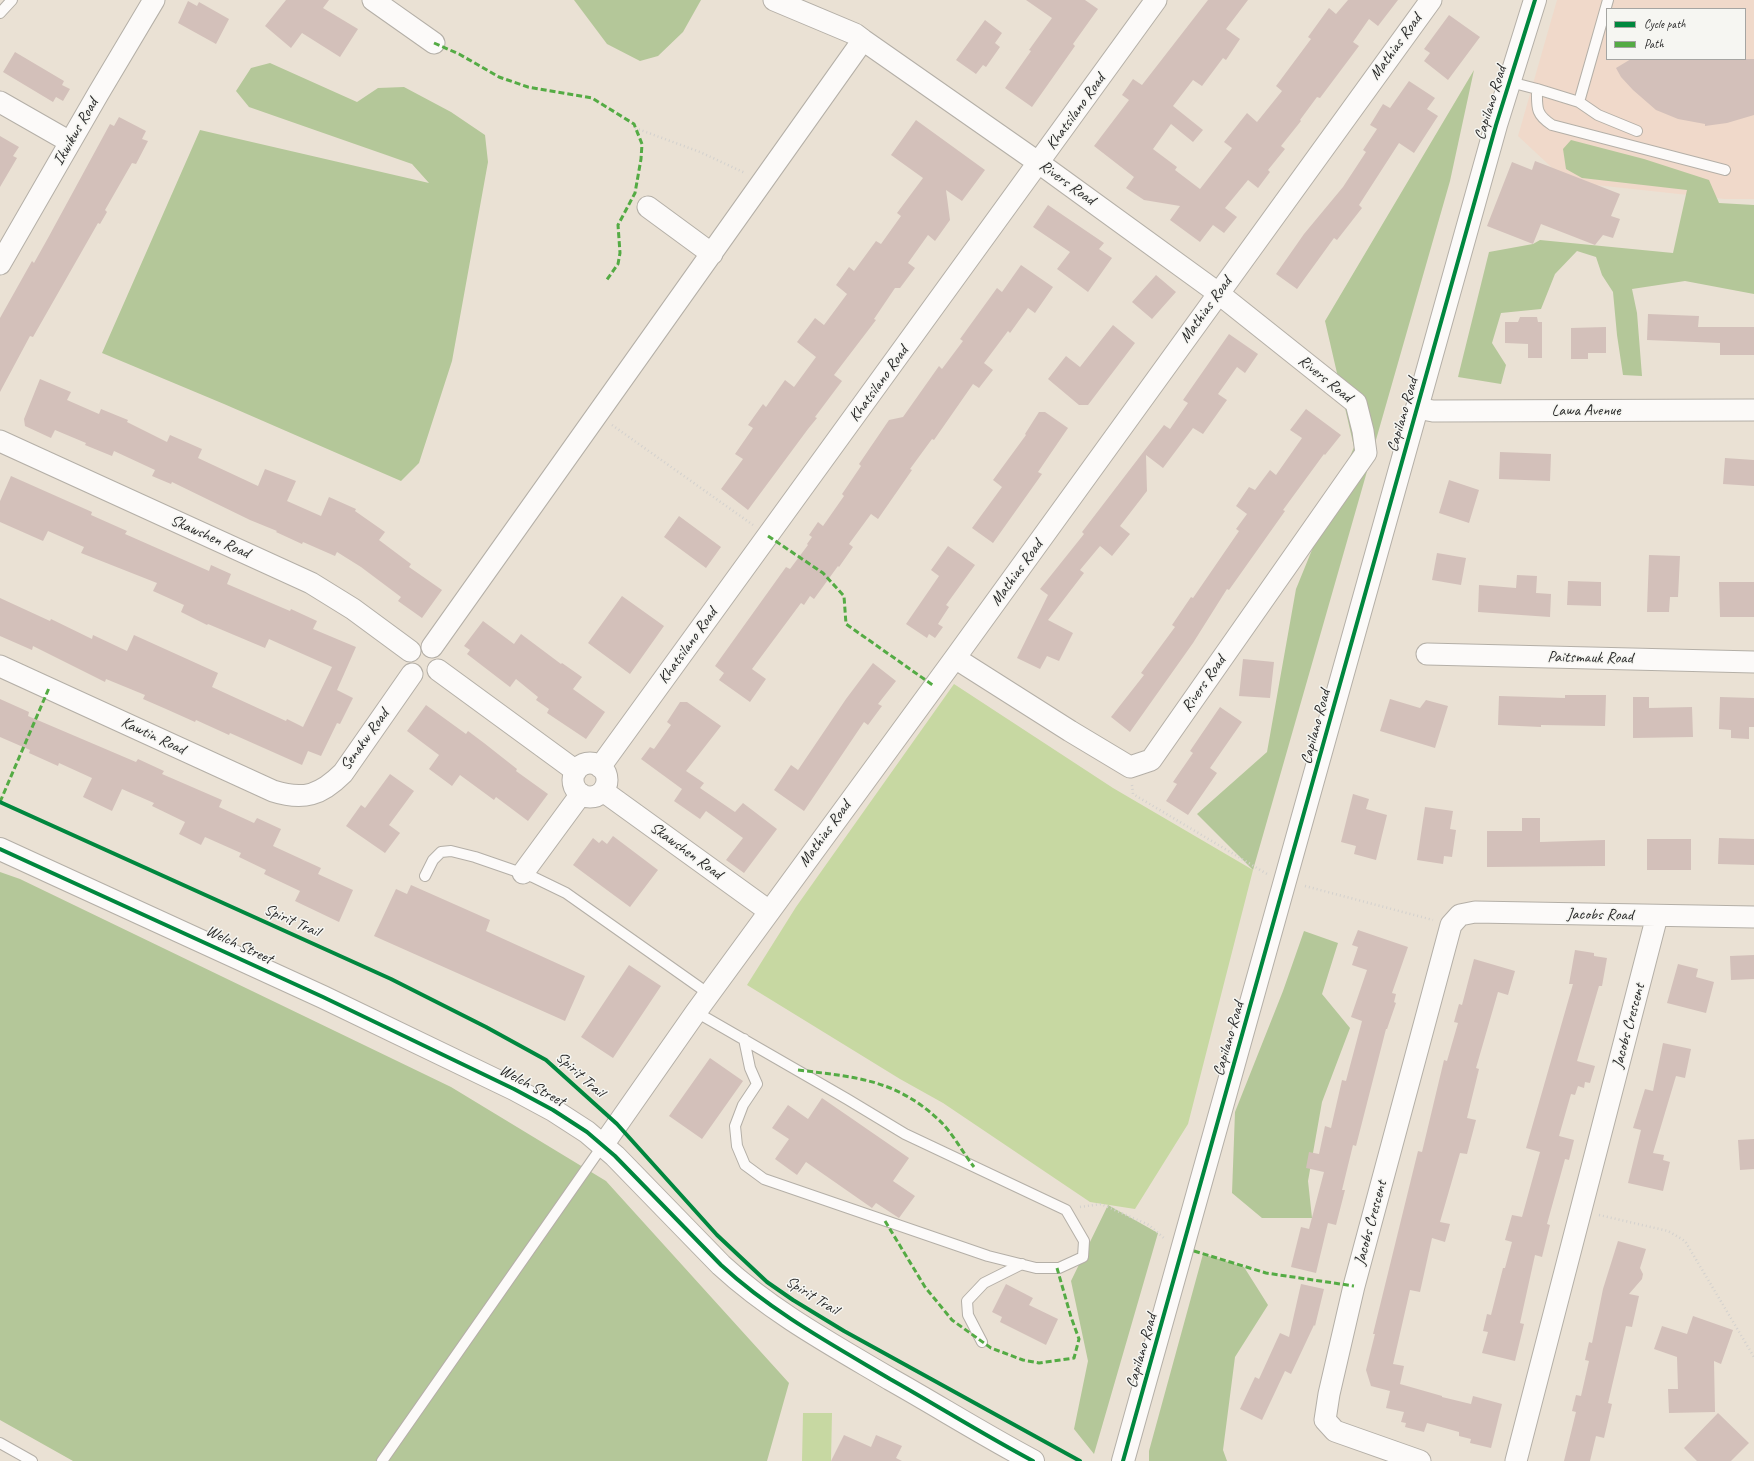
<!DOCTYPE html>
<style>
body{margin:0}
#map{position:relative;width:1754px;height:1461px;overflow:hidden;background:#eae1d4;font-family:Caveat,sans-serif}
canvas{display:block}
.legend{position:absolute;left:1606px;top:8px;width:140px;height:52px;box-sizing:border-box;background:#f6f6f2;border:1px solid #a5a5a2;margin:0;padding:5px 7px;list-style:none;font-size:12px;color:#2b2b2b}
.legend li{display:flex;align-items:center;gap:8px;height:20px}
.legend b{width:20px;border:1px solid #a5a5a2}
</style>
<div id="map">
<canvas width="1754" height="1461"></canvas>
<ul class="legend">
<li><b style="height:5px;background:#00873e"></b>Cycle path</li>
<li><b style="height:5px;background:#54ab44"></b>Path</li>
</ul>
</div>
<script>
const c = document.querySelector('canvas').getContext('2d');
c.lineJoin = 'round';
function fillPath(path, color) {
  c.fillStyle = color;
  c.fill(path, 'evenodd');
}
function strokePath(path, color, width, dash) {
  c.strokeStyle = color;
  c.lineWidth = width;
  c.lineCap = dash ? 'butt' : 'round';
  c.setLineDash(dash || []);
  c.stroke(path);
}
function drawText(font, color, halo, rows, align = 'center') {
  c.font = font + ' Caveat,sans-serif';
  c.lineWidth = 3;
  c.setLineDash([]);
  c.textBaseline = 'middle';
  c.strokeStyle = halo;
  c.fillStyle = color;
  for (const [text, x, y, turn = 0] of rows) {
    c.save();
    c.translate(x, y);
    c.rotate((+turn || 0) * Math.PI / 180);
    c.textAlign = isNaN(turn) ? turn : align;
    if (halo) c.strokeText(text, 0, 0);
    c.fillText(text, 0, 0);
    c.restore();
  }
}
const built = new Path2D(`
 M1557 0H1754V199H1725L1577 183 1563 178 1518 136ZM1607 9H1745V59H1607Z`);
const green = new Path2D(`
 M954 684 1113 788 1253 870 1188 1124 1135 1209 1090 1202 943 1103 900 1079 747 985 796 907Z
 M803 1413H832L831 1461H802Z`);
const forest = new Path2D(`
 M574 0H701L683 32 658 56 640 61 607 44Z
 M270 63 357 102 378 88 404 87 451 112 485 135 488 162 452 361 419 463 401 481 224 404 102 353 200 130 429 183 412 164 249 107 236 91 251 68Z
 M1474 70 1450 181 1253 870 1197 814 1267 752 1296 589 1354 447 1325 321Z
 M1571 140 1644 159 1709 180 1719 203 1754 205V294L1685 281 1632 289 1637 313 1642 376 1623 375 1617 335 1613 292 1602 275 1596 257 1577 251 1555 274 1541 309 1501 313 1492 343 1506 365 1501 384 1458 377 1489 252 1533 244 1540 240 1673 253 1687 190 1582 178 1566 169 1563 149Z
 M0 872 20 879 451 1087 606 1181 789 1383 767 1461H73L0 1420Z
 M1304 931 1338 943 1322 994 1350 1028 1322 1102 1308 1181 1312 1218H1262L1232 1193 1235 1112 1283 991Z
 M1108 1205 1158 1233 1094 1454 1074 1429 1088 1361 1071 1281Z
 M1203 1254 1244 1267 1268 1305 1235 1357 1223 1450 1227 1461H1149V1451Z`);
const building = new Path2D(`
 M286 0H329L323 8 358 29 340 57 302 33 291 48 265 26Z
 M1026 0H1085L1098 9 1073 44 1075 46 1032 107 1005 88 1031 51 1029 50 1052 18Z
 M1208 0H1248L1226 29 1240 39 1226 60 1223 58 1202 86 1193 80 1173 106 1203 130 1193 142 1171 124 1153 149 1177 167 1175 170 1200 189 1232 148 1224 142 1247 113 1257 122 1282 91 1276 86 1311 39 1308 37 1329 8 1336 14 1348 0H1398L1378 26 1369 19 1353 42 1359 46 1320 98 1317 97 1300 120 1301 121 1281 146 1285 149 1268 170 1270 172 1258 188 1248 180 1225 208 1237 217 1224 233 1213 225 1200 242 1170 220 1180 206 1144 200 1126 188 1134 177 1094 146 1129 100 1122 95 1133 79 1142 85Z
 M188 1 197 6 199 2 229 19 216 44 178 23Z
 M1449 15 1480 37 1448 80 1424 61 1430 53 1424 49Z
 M985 20 1002 33 995 43 1000 47 986 67 983 65 976 74 956 60Z
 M15 52 64 81 62 85 70 89 63 101 56 97 53 102 3 72Z
 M1631 59H1754V115L1727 123 1705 126V124L1678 119 1656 110 1633 90 1621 77 1616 68Z
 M1409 81 1435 98 1427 109 1438 116 1414 153 1399 143 1359 205 1362 208 1337 240 1334 238 1297 289 1276 274 1304 234 1343 187 1366 152 1363 150 1377 129 1370 125 1383 104 1390 108Z
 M119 117 146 131 142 139 148 141 136 164 132 163 105 210 107 212 100 224 98 223 33 337 30 336 0 392V318L32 261 34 263 48 238 110 124 114 126Z
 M916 120 985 170 962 201 946 190 950 220 935 241 928 235 908 263 915 268 900 288H895L874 319 876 320 834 375 842 381 815 417 817 418 808 429 748 510 721 489 743 459 735 454 753 428 748 425 763 404 766 407 785 380 794 387 816 357 797 342 815 318 824 325 847 294 836 285 849 267 854 271 876 241 881 244 901 216 897 213 923 178 891 155Z
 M0 136 19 147 13 156 17 158 0 187Z
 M1535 161 1620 194 1611 216 1620 219 1613 238 1603 235 1595 245 1541 224 1533 244 1487 226 1512 162 1532 170Z
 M1048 205 1104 243 1099 249 1112 258 1088 292 1057 269 1070 252 1033 227Z
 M1021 265 1053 287 1035 313 1028 308 1010 333 1008 331 984 363 993 370 979 388 973 384 934 440 932 439 910 469 912 470 878 519 871 514 849 544 853 547 839 567 838 566 814 599 810 596 804 605 801 603 752 669 766 679 750 702 719 680 724 673 715 666 786 567 790 569 808 545 807 544 812 537 809 535 818 522 823 526 844 496 842 494 861 466 859 464 889 420 903 417 939 366 942 369 963 341 960 339 997 288 1002 292Z
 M1156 275 1176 292 1152 319 1132 302Z
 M1648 314 1699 316 1698 327H1754V355H1720V343L1647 340Z
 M1520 317H1537L1538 322H1542V358H1528V344L1505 343V322H1518Z
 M1113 325 1135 343 1088 405H1079L1048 379 1066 356 1080 367Z
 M1606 327V353H1588V359H1571V328Z
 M1229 334 1258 354 1245 373 1237 367 1218 394 1227 400 1203 434 1193 428 1163 468 1146 455 1147 491 1120 526 1130 534 1112 556 1100 546 1080 570 1084 573 1048 620 1073 633 1059 661 1047 656 1040 669 1017 658 1048 595 1040 589 1084 534 1082 532 1164 425 1170 429 1188 403 1183 400Z
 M40 379 71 392 67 400 99 414 101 409 128 420 127 422 167 442 170 435 202 449 198 458 258 486 265 469 296 481 287 501 321 516 329 497 356 509 355 511 385 532 379 540 411 564 409 567 442 590 422 618 398 601 401 597 361 567 337 552 335 556 303 542 302 544 276 532 277 531 250 520 172 482 171 484 152 476 155 470 114 451 112 456 85 445 86 443 55 430 51 438 25 426 24 419Z
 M1306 409 1341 435 1325 455 1324 454 1283 510 1285 511 1229 590 1227 589 1193 643 1130 732 1111 717 1144 675 1141 673 1175 627 1172 625 1191 597 1193 598 1239 531 1236 529 1247 514 1236 506 1249 487 1255 490 1270 470 1276 475 1302 438 1290 430Z
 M1039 412H1045L1068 428 1038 472 1042 474 993 543 972 528 1002 487 993 480 1026 435 1025 434Z
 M1500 452 1551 454 1550 481 1499 479Z
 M1725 458 1754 460V486L1723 484Z
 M11 476 92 512 91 515 127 531 125 534 209 571 211 565 231 574 227 584 290 611 291 609 317 621 313 629 356 647 337 690 353 698 340 724 337 723 321 756 308 751 302 765 230 733 229 735 196 720 195 722 166 709 143 699 145 695 106 679 105 682 33 646 32 650 0 636V598L50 621 51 619 92 639 93 635 127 651 134 635 218 673 212 687 286 721 287 719 303 727 332 667 269 639 265 648 208 624 207 625 181 612 184 605 153 591 157 583 81 553 84 547 48 531 43 541 0 522V501Z
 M1449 480 1479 490 1469 523 1439 513Z
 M679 516 721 547 706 568 664 537Z
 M948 546 975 565 946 605 949 607 938 624 943 627 935 638 929 634 927 638 906 624 939 576 931 570Z
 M1437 553 1466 558 1461 585 1432 580Z
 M1649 555 1680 556 1678 597H1670L1669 612H1647Z
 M1517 575 1537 576 1536 593 1551 594 1550 617 1478 612 1479 585 1516 588Z
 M1568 581 1601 582V606L1567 605Z
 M1719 582H1754V617H1720Z
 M622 596 664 626 630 674 588 643Z
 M483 621 514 644 521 634 561 664 562 663 582 677 573 689 605 712 586 739 547 713 549 709 536 700 538 697 516 679 510 687 467 654 470 650 464 646Z
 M1243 659 1274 662 1270 698 1239 696Z
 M873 663 896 681 878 704 882 706 868 725 864 722 804 811 774 790 791 765 798 770 846 699Z
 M1565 695H1606L1605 726 1541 725V727L1498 725 1499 696 1565 698Z
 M1633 697H1649V708L1692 707 1693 737 1633 738Z
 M1720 697 1754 698V727H1749V739L1731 738V730L1719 729Z
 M0 699 29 712 28 716 136 762 138 759 164 771 162 774 222 800 219 807 254 823 257 818 281 829 273 846 321 868 318 874 353 890 339 922 295 901 300 891 264 874 266 870 239 857 241 853 205 837 201 845 179 834 185 822 152 806 154 803 122 789 112 811 83 797 92 778 59 763 58 766 29 753 30 750 0 737Z
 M1390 699 1420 708 1426 700 1448 706 1435 748 1380 731Z
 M680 702H687L721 726 686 771 704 783 700 788 735 812 743 803 777 829 744 873 726 860 743 838 706 811 700 819 674 801 682 789 641 759 650 747 654 749 671 725 667 722Z
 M426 705 466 734 468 731 484 743 517 769 516 771 548 794 528 821 496 797 494 800 460 775 452 786 429 769 439 755 407 731Z
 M1220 707 1242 722 1210 768 1217 773 1188 815 1166 801 1177 784 1173 782 1193 753 1190 751Z
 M390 774 414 791 389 825 400 833 385 853 346 826 361 805 365 808Z
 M1353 794 1369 799 1366 809 1387 815 1376 860 1354 854 1356 846 1341 842Z
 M1425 807 1453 811 1450 829 1456 830 1452 857 1444 856 1443 864 1417 860Z
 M1522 818H1540V842L1605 840V866L1487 867V831H1522Z
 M613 836 658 870 630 907 573 865 593 838 599 843 602 840 607 844Z
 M1719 838 1754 839V865L1718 864Z
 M1647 839H1691V870H1647Z
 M411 885 490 920 486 931 585 976 565 1021 374 936 396 889 407 894Z
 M1358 930 1408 947 1392 993 1396 994 1394 1002 1396 1003 1387 1029H1386L1356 1146 1353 1145 1342 1190H1345L1336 1225 1328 1223 1316 1273 1291 1267 1301 1227 1309 1229 1324 1172 1306 1168 1309 1152 1319 1154 1325 1126 1331 1128 1342 1080 1346 1081 1362 1021 1351 1017 1367 970 1352 965 1358 947 1352 945Z
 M1575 950 1594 953V956L1607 958 1602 986H1599L1577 1061 1595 1066 1590 1083 1585 1082 1584 1088 1578 1086 1575 1095 1571 1094 1559 1136 1574 1140 1569 1160 1565 1159 1547 1224 1550 1225 1542 1257 1535 1255 1520 1323 1524 1324 1515 1361 1482 1353 1488 1332 1483 1331 1487 1314 1491 1315 1503 1268H1505L1512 1242 1505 1240 1512 1215 1522 1217 1540 1152 1526 1148 1573 984H1569Z
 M1754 955V979L1731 980 1730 956Z
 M1474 959 1515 971 1508 995 1498 992 1476 1068 1479 1069 1467 1118 1476 1120 1467 1154 1460 1153 1440 1222 1450 1224 1445 1242 1432 1238 1420 1292 1410 1290 1393 1364 1404 1366 1400 1384 1442 1396V1397L1471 1404 1473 1396 1502 1404 1491 1448 1470 1443 1471 1439 1459 1436V1432L1427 1423 1424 1432 1405 1427 1406 1423 1401 1422 1404 1412 1386 1408 1390 1391 1371 1386 1366 1370 1375 1334H1373L1418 1151 1422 1152 1444 1060 1447 1061 1458 1023 1454 1022 1459 1004 1462 1005Z
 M1678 964 1698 969 1696 977 1714 982 1706 1013 1667 1003Z
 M629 965 661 986 613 1058 581 1037Z
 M1663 1043 1691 1049 1685 1078 1676 1076 1653 1153 1664 1155 1663 1160 1670 1162 1663 1191 1628 1183 1641 1130 1633 1128 1645 1089 1653 1091Z
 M710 1058 743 1081 702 1139 669 1116Z
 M822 1098 909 1158 893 1181 915 1196 899 1218 876 1203 872 1208 806 1162 797 1175 775 1159 789 1139 772 1128 788 1105 808 1119Z
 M1754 1139V1169L1740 1170 1738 1140Z
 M1618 1241 1646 1249 1640 1268 1643 1274 1642 1279 1629 1294 1639 1296 1632 1327 1626 1326 1608 1403 1612 1404 1604 1438 1596 1436 1590 1461H1564L1576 1412 1572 1411 1576 1395 1581 1396 1589 1361 1585 1360 1589 1342 1592 1343 1603 1289Z
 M1006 1284 1033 1298 1029 1305 1058 1319 1046 1345 1000 1322 1002 1317 992 1312Z
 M1301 1284 1324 1289 1315 1326 1314 1325 1291 1374 1285 1371 1262 1420 1240 1409 1255 1377 1259 1379 1280 1333 1289 1337Z
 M1693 1316 1733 1330 1721 1364 1714 1361 1715 1412 1669 1413 1668 1389H1678L1677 1357 1654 1349 1662 1326 1687 1334Z
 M1718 1413 1749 1443 1731 1461H1697L1684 1448Z
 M844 1435 871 1447 876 1435 902 1446 896 1458 902 1461H831Z`);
const path = new Path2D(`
 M635 128 700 152 745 173
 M612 425 753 525
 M1132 785 1133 794 1267 874
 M1305 886 1433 920
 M1080 1207 1101 1204 1149 1225 1165 1239
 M1599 1215 1668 1231 1685 1241 1754 1357`);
const service = new Path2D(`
 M0 13 12 0
 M1510 82 1537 89 1579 102 1608 0
 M1537 89C1537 107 1535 114 1552 125L1725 170
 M1579 102 1598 115 1637 131
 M425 876 433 860 441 852 451 851 475 857 533 877 566 893 709 994
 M696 1012 847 1099 905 1134 1066 1210 1084 1241 1083 1257 1059 1268H1036L988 1256 764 1179 745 1165 737 1146 735 1126 743 1105 757 1084 750 1068 744 1039
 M982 1342 968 1315 967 1301 984 1283 1022 1264
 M0 1443 32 1461
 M382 1461 603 1145`);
const minor = new Path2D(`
 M373 0 434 43
 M774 0 855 34 863 40 1039 163 1218 293 1356 403 1363 431 1366 453 1151 760 1130 767 1070 731 955 658
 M0 102 70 142
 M648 207 712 254
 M0 264 98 94 154 0
 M1417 408 1433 411 1754 410
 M0 441 311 583 353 609 410 651
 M432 647 863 40
 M1427 654 1754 662
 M0 666 273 791C304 801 321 795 343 773L412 674
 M438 670 576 771
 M573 780a17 17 0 1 1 34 0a17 17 0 1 1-34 0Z
 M600 767 1156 0
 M603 791 769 911
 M523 873 581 794
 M603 1145 696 1012 955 658 1431 0
 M1420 1461 1335 1431 1325 1420 1329 1394 1354 1286 1451 925 1460 915 1475 912 1754 917
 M1516 1461 1657 916`);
const tertiary = new Path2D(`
 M0 849 323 997 514 1089 553 1110 587 1132 615 1156 721 1265C772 1312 831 1344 890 1379 938 1406 984 1435 1033 1461
 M1123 1461 1496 125 1535 0`);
const quiet = new Path2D(`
 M434 43 459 54 499 77 528 87 592 98 634 124 642 144 641 159 635 193 618 225 620 253 618 264 606 281
 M768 536 823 573 844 596 846 624 934 686
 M0 802 49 688
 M798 1070C855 1077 895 1079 939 1120 952 1132 963 1153 974 1167
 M885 1221 925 1287 952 1320 991 1348 1023 1360 1039 1363 1074 1358 1079 1339 1071 1317 1057 1268
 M1194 1251 1266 1273 1354 1286`);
const cycleway = new Path2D(`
 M0 802 391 979 486 1027 546 1060 617 1124 717 1235 767 1282 793 1300 844 1331 1080 1461
 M0 849 323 997 514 1089 553 1110 587 1132 615 1156 721 1265C772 1312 831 1344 890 1379 938 1406 984 1435 1033 1461
 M1123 1461 1496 125 1535 0`);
const streetNames = [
 ["Mathias Road",1396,47,-54],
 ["Capilano Road",1491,103,-73],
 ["Khatsilano Road",1076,112,-54],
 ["Ikwikws Road",76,132,-60],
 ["Rivers Road",1067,183,36],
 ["Mathias Road",1206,310,-54],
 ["Rivers Road",1325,379,39],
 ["Khatsilano Road",879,384,-54],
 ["Lawa Avenue",1586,411],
 ["Capilano Road",1403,415,-74],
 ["Skawshen Road",210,537,24],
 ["Mathias Road",1017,573,-54],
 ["Khatsilano Road",688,646,-54],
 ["Paitsmauk Road",1590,658,1],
 ["Rivers Road",1204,684,-55],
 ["Capilano Road",1316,727,-75],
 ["Kawtin Road",153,736,25],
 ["Senakw Road",365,740,-54],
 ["Mathias Road",825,834,-54],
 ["Skawshen Road",686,851,36],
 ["Jacobs Road",1600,915,1],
 ["Spirit Trail",292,921,24],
 ["Welch Street",239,945,25],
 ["Jacobs Crescent",1629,1026,-75],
 ["Capilano Road",1229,1039,-74],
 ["Spirit Trail",580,1075,42],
 ["Welch Street",532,1086,28],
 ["Jacobs Crescent",1371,1223,-75],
 ["Spirit Trail",812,1296,32],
 ["Capilano Road",1142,1351,-74]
];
fillPath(built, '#f0d9ca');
fillPath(green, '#c7d8a2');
fillPath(forest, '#b4c799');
fillPath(building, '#d3c0ba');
strokePath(service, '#b4afa7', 12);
strokePath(minor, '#b4afa7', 23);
strokePath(tertiary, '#b4afa7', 24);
strokePath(path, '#d3d1ce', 2.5, [1, 3]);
strokePath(service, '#fcfaf9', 10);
strokePath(minor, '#fcfaf9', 21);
strokePath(tertiary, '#fcfaf9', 22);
strokePath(quiet, '#54ab44', 3, [6, 3]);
strokePath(cycleway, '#00873e', 4);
drawText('16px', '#2b2b2b', '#f6f6f2', streetNames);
</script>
